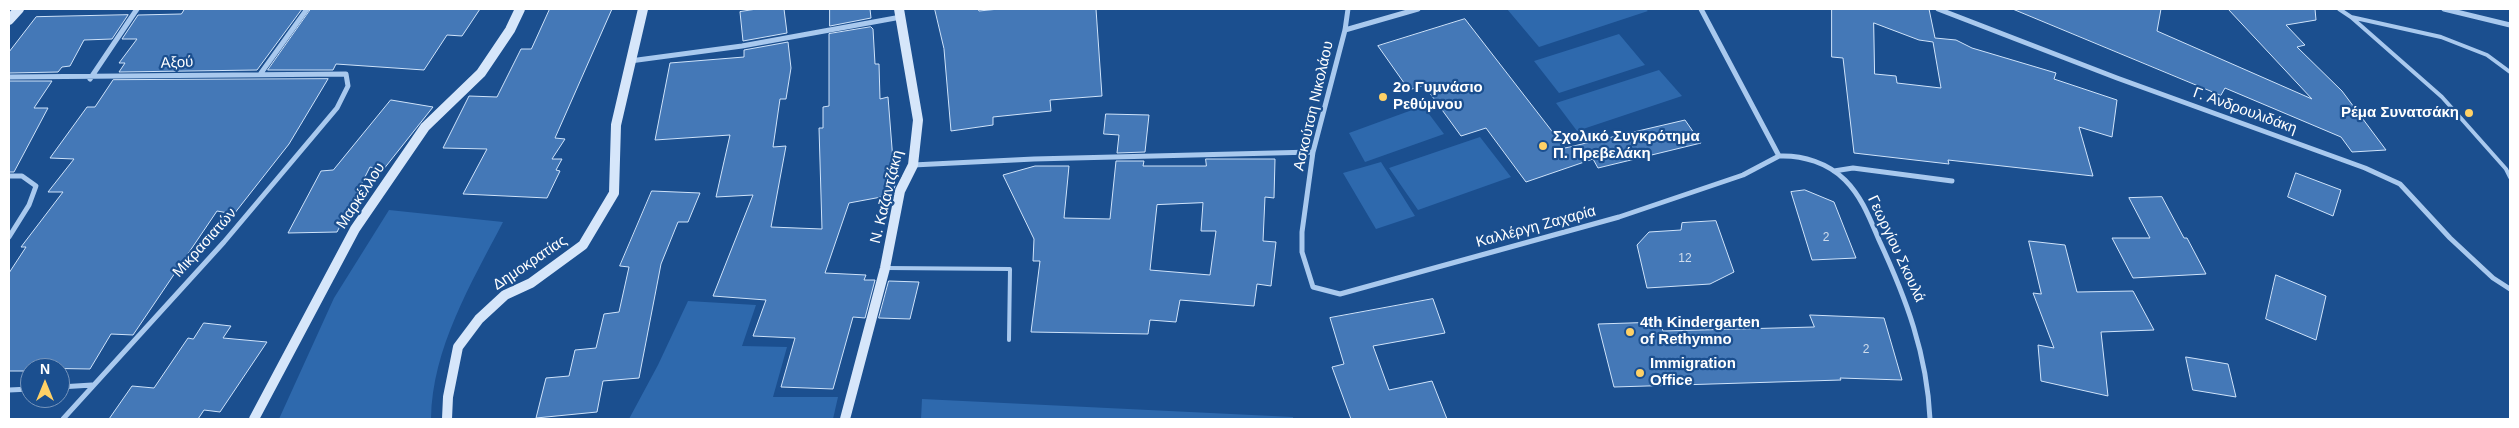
<!DOCTYPE html>
<meta charset="utf-8">
<style>
body{margin:0}
#map{position:relative;width:2519px;height:428px;overflow:hidden;background:#1b4f8f;font-family:Arial,sans-serif}
canvas{display:block}
.frame{position:absolute;inset:0;border:10px solid #fff;pointer-events:none}
.north{position:absolute;left:20px;top:358px;width:50px;height:50px;box-sizing:border-box;background:#1b4f8f;border:1px solid #7695bc;border-radius:50%;rotate:0deg;font-size:14px;font-weight:700;line-height:20px;text-align:center;color:#fff}
.north::after{content:'';display:block;margin:auto;width:18px;height:22px;background:#ffd166;clip-path:polygon(50% 0,100% 100%,50% 72%,0 100%)}
</style>
<div id="map">
<canvas width="2519" height="428"></canvas>
<div class="frame"></div>
<div class="north">N</div>
</div>
<script>
const c = document.querySelector('canvas').getContext('2d');
c.lineJoin = 'round';
function fillPath(path, color) {
  c.fillStyle = color;
  c.fill(path, 'evenodd');
}
function strokePath(path, color, width, dash) {
  c.strokeStyle = color;
  c.lineWidth = width;
  c.lineCap = dash ? 'butt' : 'round';
  c.setLineDash(dash || []);
  c.stroke(path);
}
function drawText(font, color, halo, rows, align = 'center') {
  c.font = font + ' Arial,sans-serif';
  c.lineWidth = 4.5;
  c.setLineDash([]);
  c.textBaseline = 'middle';
  c.strokeStyle = halo;
  c.fillStyle = color;
  for (const [text, x, y, turn = 0] of rows) {
    c.save();
    c.translate(x, y);
    c.rotate((+turn || 0) * Math.PI / 180);
    c.textAlign = isNaN(turn) ? turn : align;
    if (halo) c.strokeText(text, 0, 0);
    c.fillText(text, 0, 0);
    c.restore();
  }
}
const green = new Path2D(`
 M1507 9H1645L1648 11 1539 47Z
 M1619 34 1645 65 1559 93 1534 61Z
 M1659 70 1682 96 1577 131 1556 103Z
 M1423 106 1444 134 1365 162 1349 133Z
 M1480 137 1511 177 1418 210 1389 168Z
 M1381 162 1415 216 1376 229 1343 173Z
 M389 210 503 222C471 284 432 348 431 419H279L334 298Z
 M688 301 756 305 742 346 787 347 773 397H838L833 419H629L658 365Z
 M922 399 1293 417V419H921Z`);
const building = new Path2D(`
 M185 9H302L257 70 119 72 125 63H119L137 39H122L138 15 181 14Z
 M311 9H480L462 36 447 35 424 70 336 64 333 70H268Z
 M550 9H612L555 138 565 139 552 159H562L556 170 560 171 547 198 463 194 487 149 443 148 469 96 497 97 521 49H531Z
 M757 9H784L787 33 743 41 740 12Z
 M830 9H870L871 18 830 26Z
 M935 9H978L979 11 999 9H1096L1102 96 1050 100 1051 111 993 117V125L951 131 944 49Z
 M1832 9H1929L1935 38 1956 40 1972 48 2056 73 2054 79 2117 100 2112 137 2079 127 2093 176 1948 160 1949 164 1854 153 1843 58 1832 57ZM1874 23 1919 40 1933 42 1941 88 1897 83 1896 76 1875 74Z
 M2013 9H2161L2157 31 2312 99 2228 9H2315L2316 20 2286 25 2305 45 2297 47 2342 91 2386 150 2352 152 2341 137 2225 88 2221 95Z
 M128 15 112 39 84 40 70 66 62 67 58 72 9 73V52L36 17Z
 M1465 19 1565 148 1685 120 1701 143 1598 168 1593 159 1526 182 1486 128 1461 136 1424 85 1409 90 1378 46Z
 M871 27 873 29 875 64H879L880 99 888 97 895 186 892 195 849 203 825 273 866 275 864 280H875L865 318 853 317 833 389 781 387 795 338 753 336 766 300 713 296 753 195 716 197 730 135 655 140 670 63 744 57V50L788 42 791 68 786 99H780L773 147 786 146 771 227 822 229 819 128H823V107L829 106V34Z
 M328 79 289 144 234 214 217 211 133 335 111 334 90 369 30 368V371H9V273L26 247H21L63 192H48L74 159 50 158 87 107H95L113 80Z
 M9 81H52L34 108H48L14 172H9Z
 M391 100 433 107 383 170 370 167 337 232 288 233 321 171 333 170Z
 M1106 114 1149 115 1145 152 1117 153 1119 135 1104 134Z
 M1206 159H1275L1274 198 1265 197 1263 241 1276 242 1271 286 1257 284 1254 306 1180 300 1176 322 1150 320 1148 334 1031 332 1040 261H1033L1034 239 1003 175 1035 166H1069L1064 218 1110 219 1116 161H1144L1143 166H1206ZM1203 203 1201 231H1216L1210 275 1150 270 1157 205Z
 M2296 173 2341 190 2333 216 2288 197Z
 M1805 190 1834 202 1856 258 1812 260 1791 192Z
 M652 191 700 193 688 222H678L661 264 639 378 603 381 597 412 536 418 546 378 569 376 575 350 596 348 604 314 619 312 629 267 620 266Z
 M2162 197 2184 238H2187L2206 274 2133 278 2112 238H2150L2129 198Z
 M1716 221 1734 272 1710 284 1647 288 1637 245 1649 232 1681 230 1682 223Z
 M2029 241 2065 245 2077 292 2133 291 2154 330 2101 332 2108 396 2041 381 2038 345 2054 348 2033 293 2041 294Z
 M2276 275 2326 296 2316 340 2266 319Z
 M889 281 919 282 910 319 879 318Z
 M1433 299 1445 333 1373 346 1389 390 1432 381 1447 419H1351L1332 367 1344 364 1330 318Z
 M1810 315 1884 318 1902 380 1840 378 1841 380 1614 387 1598 324 1660 322 1663 331 1814 327Z
 M204 323 231 326 223 338 267 342 220 412 204 410 198 419H109L132 386 154 388 188 338 193 339Z
 M2186 357 2228 364 2236 397 2193 390Z`);
const lane = new Path2D(`
 M2339 9 2351 17 2441 37 2487 55 2510 72
 M2351 17 2442 97 2506 169 2510 177
 M887 268 1010 269 1009 340`);
const street = new Path2D(`
 M1348 9 1345 30 1313 152 1302 232V252L1313 287 1340 294 1619 217 1743 175 1779 156
 M1701 9 1779 156C1803 155 1828 163 1845 180 1862 197 1870 219 1879 240 1906 298 1927 354 1930 419
 M1938 9 2117 78 2365 168 2400 184 2450 238 2493 278 2510 289
 M2444 9 2510 25
 M1345 30 1418 9
 M630 61 742 46 901 17
 M261 73 307 9
 M9 77 346 74 348 86 337 108 224 242 63 419
 M90 79 137 9
 M913 165 1034 159 1313 152
 M1834 171 1853 168 1952 181
 M9 176H22L36 186 29 205 9 237
 M60 387 92 385
 M9 390 30 389`);
const secondary = new Path2D(`
 M9 20 19 9
 M254 419 355 229 425 127 481 73 510 30 520 9
 M447 419 448 397 458 347 479 319 505 295 531 283 583 245 614 193 616 125 643 9
 M845 419 885 268 900 191 913 165 918 120 899 9`);
const markers = [
 [1383,97,5,"#ffd166"],
 [2469,113,5,"#ffd166"],
 [1543,146,5,"#ffd166"],
 [1630,332,5,"#ffd166"],
 [1640,373,5,"#ffd166"]
];
const numberNames = [
 ["2",1826,238],
 ["12",1685,259],
 ["2",1866,350]
];
const streetNames = [
 ["Αξού",177,63,-2],
 ["Ασκούτση Νικολάου",1314,106,-77],
 ["Γ. Ανδρουλιδάκη",2245,111,20],
 ["Μαρκέλλου",361,196,-57],
 ["Ν. Καζαντζάκη",887,197,-76],
 ["Καλλέργη Ζαχαρία",1536,227,-15],
 ["Μικρασιατών",205,243,-48],
 ["Γεωργίου Σκουλά",1896,249,65],
 ["Δημοκρατίας",530,263,-34]
];
const poiNames = [
 ["2ο Γυμνάσιο",1393,88],
 ["Ρεθύμνου",1393,105],
 ["Ρέμα Συνατσάκη",2459,113,"right"],
 ["Σχολικό Συγκρότημα",1553,137],
 ["Π. Πρεβελάκη",1553,154],
 ["4th Kindergarten",1640,323],
 ["of Rethymno",1640,340],
 ["Immigration",1650,364],
 ["Office",1650,381]
];
fillPath(green, '#2e69ad');
fillPath(building, '#4478b7');
strokePath(building, '#cfe3fa', 1);
strokePath(lane, '#a9c9ee', 4);
strokePath(street, '#a9c9ee', 5);
strokePath(secondary, '#d6e6fa', 10);
for (const [x, y, r, color] of markers) {
  const dot = new Path2D();
  dot.arc(x, y, r, 0, 2 * Math.PI);
  c.fillStyle = color;
  c.fill(dot);
  strokePath(dot, '#1b4f8f', 2);
}
drawText('12px', '#d0dded', null, numberNames);
drawText('15px', '#fff', '#1b4f8f', streetNames);
drawText('bold 15px', '#fff', '#1b4f8f', poiNames, 'left');
</script>
